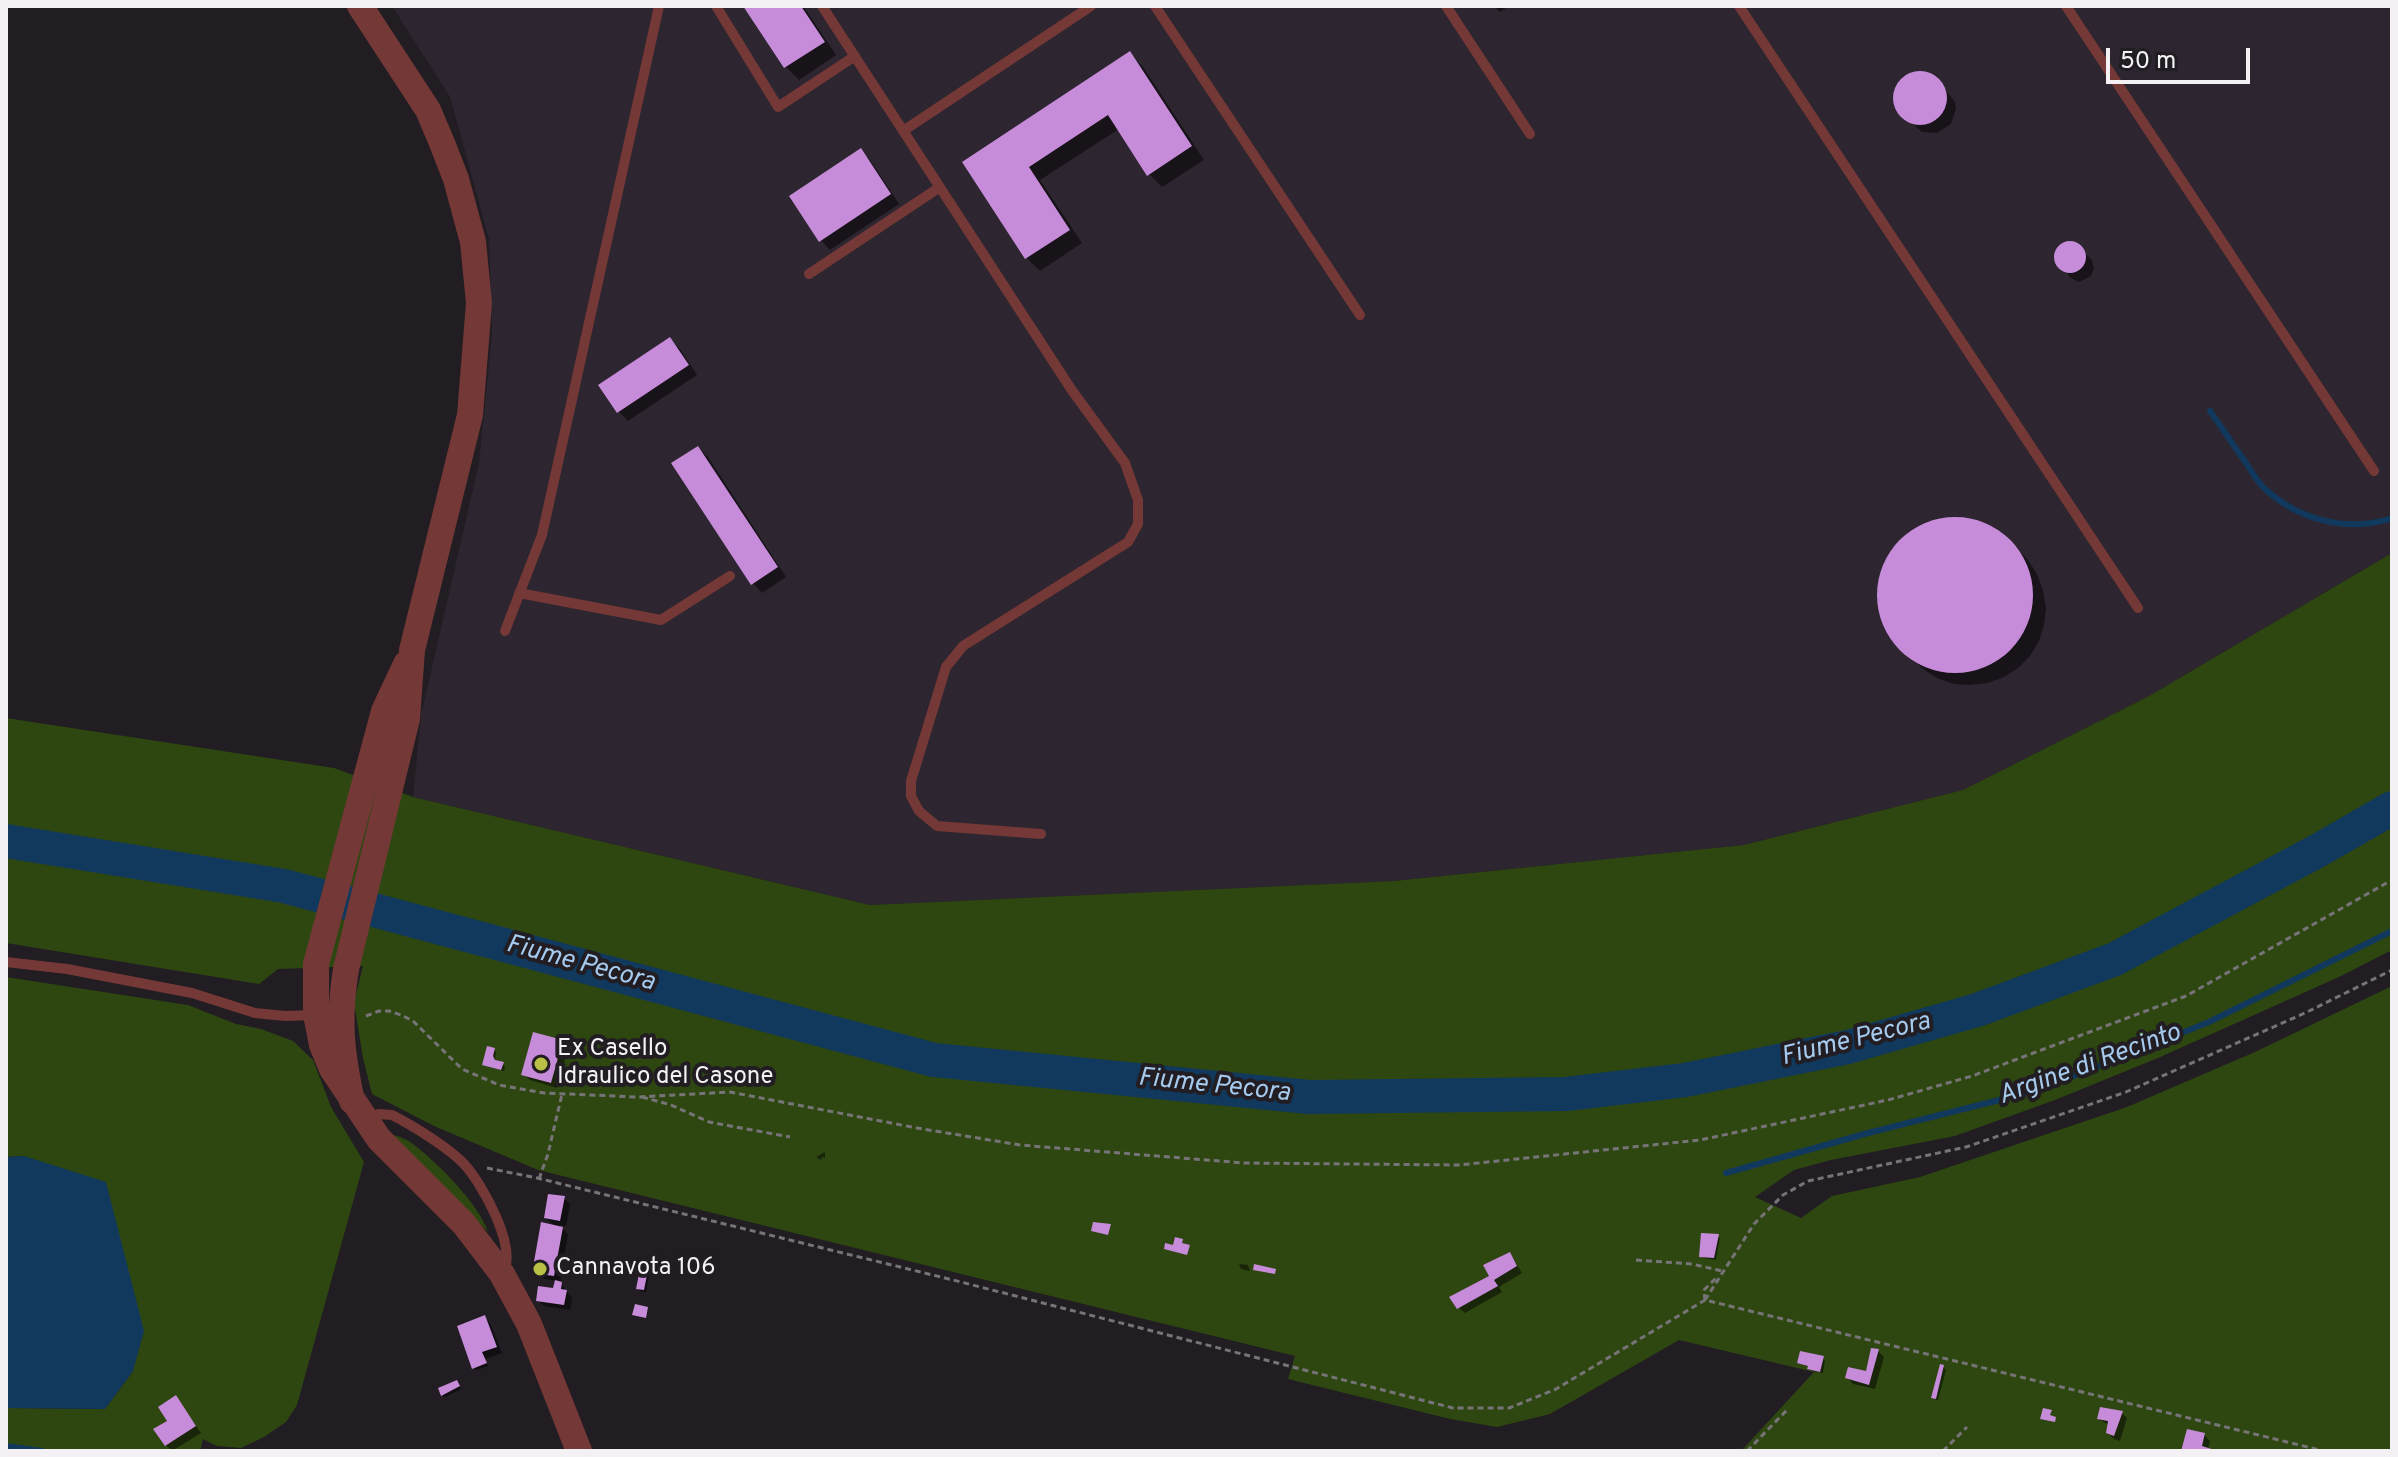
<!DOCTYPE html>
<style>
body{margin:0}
#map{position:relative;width:2398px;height:1457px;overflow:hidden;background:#211d22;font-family:Overpass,sans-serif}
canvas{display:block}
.frame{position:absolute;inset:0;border:8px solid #f4f1f4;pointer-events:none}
.scale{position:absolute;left:2106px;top:48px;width:144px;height:36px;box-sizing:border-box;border:4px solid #f4f1f4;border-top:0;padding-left:10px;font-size:24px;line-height:28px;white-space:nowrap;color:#f4f1f4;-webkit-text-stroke:6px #211d22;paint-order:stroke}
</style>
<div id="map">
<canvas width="2398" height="1457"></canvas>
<div class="frame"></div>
<div class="scale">50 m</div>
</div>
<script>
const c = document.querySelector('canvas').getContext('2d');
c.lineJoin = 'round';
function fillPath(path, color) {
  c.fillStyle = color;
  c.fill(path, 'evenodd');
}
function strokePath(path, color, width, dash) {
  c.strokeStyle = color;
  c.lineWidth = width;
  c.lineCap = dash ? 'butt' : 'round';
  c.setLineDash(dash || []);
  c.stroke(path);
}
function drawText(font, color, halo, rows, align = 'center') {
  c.font = font + ' Overpass,sans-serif';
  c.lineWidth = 8;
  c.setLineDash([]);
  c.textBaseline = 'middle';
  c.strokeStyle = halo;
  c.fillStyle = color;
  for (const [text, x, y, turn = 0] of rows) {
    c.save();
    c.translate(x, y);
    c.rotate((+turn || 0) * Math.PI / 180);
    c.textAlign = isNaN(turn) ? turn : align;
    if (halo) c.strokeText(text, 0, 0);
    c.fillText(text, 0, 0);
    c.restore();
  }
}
const built = new Path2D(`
 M392 6H2392V553L2149 696 1963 790 1744 845 1394 881 870 905 413 797 421 715 479 463 492 335 489 239 450 97Z`);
const green = new Path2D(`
 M2392 553V950L2339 977 2158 1058 2055 1100 1955 1136 1831 1160 1794 1170 1755 1197 1801 1218 1832 1196 1920 1177 2127 1107 2255 1052 2392 986V1451H1741L1814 1372 1679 1340 1550 1414 1497 1427 1450 1419 1288 1379 1295 1356 538 1170 434 1126 372 1094 363 1058 354 1002 363 966 278 969 259 984 6 943V718L334 768 413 797 870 905 1394 881 1744 845 1963 790 2149 696Z
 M6 977 188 1005 236 1024 261 1029 293 1041 313 1060 331 1107 364 1162 297 1405 286 1422 264 1437 241 1448 217 1446 203 1439 200 1451H6V1408L105 1409 133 1371 24 1156 6 1157Z
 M390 1134C398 1136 407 1139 413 1144 437 1162 479 1204 488 1232Z`);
const water = new Path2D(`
 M24 1156 106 1182 144 1331 133 1371 105 1409 6 1408V1157Z`);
const shadow = new Path2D(`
 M746 6H803L836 55 799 80 786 67Z
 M1494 6H1509L1500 12Z
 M1130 54 1143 67 1204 160 1162 187 1149 174 1119 129 1040 180 1082 243 1040 271 1027 258 965 163Z
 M1921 73 1936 78 1955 102 1956 109 1951 124 1937 133 1922 132 1899 111 1896 104 1897 88 1907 77Z
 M861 151 870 160 899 204 830 250 821 240Z
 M2070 244 2081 250 2092 260 2094 269 2091 276 2079 282 2071 278 2057 261 2059 249Z
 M670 340 680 349 697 375 628 421 618 411Z
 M698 448 708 457 786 577 762 593 753 583Z
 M1954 518 1971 520 1987 525 2002 534 2028 560 2037 574 2043 591 2046 608 2044 625 2039 641 2030 656 2018 668 2004 677 1988 683 1970 685 1954 684 1937 678 1923 669 1896 643 1887 629 1881 613 1879 596 1880 579 1886 563 1895 548 1907 536 1921 526 1937 520Z
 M562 1042 568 1048 557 1088 530 1080 524 1074Z
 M494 1050 496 1052 495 1060 505 1066 504 1071 484 1065Z
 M825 1152V1158L822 1157 821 1160 816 1157Z
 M564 1198 570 1204 566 1226 559 1225 568 1234 560 1283 572 1298 570 1310 544 1306 538 1300 555 1290 557 1281 540 1278 534 1272 556 1227 546 1218Z
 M1718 1236 1720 1238 1716 1260 1703 1258 1701 1256Z
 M1510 1254 1522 1273 1499 1287 1502 1292 1465 1313 1459 1308 1491 1277Z
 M1239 1264 1248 1265 1250 1271 1241 1269Z
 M647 1272 649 1275 646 1292 640 1291 638 1288Z
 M484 1317 490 1323 502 1353 485 1359 488 1366 476 1370 474 1368Z
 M1878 1351 1884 1357 1875 1389 1853 1384 1848 1378 1867 1373Z
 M1823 1358 1825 1361 1823 1373 1812 1371 1809 1367 1799 1362Z
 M1943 1367 1946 1370 1938 1400H1936L1933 1397Z
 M459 1385 461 1389 445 1397 443 1395Z
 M176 1397 201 1433 172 1451 166 1445 169 1421Z
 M2122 1413 2127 1418 2120 1441 2114 1439 2108 1433 2109 1425 2099 1419Z
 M2204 1435 2210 1441 2208 1449 2213 1451H2183Z`);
const stream = new Path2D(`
 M2210 411C2222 428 2234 446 2246 463 2251 471 2257 481 2264 488 2298 520 2348 533 2392 518
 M1726 1173 1868 1133 2039 1090 2209 1022 2392 931
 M6 1446 42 1451`);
const river = new Path2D(`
 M6 841 284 886 934 1060 1309 1097 1566 1094 1685 1080 1848 1047 1977 1010 2115 959 2319 850 2392 808`);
const building = new Path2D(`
 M743 6H801L825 42 784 68Z
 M1130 51 1192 146 1147 176 1108 115 1029 167 1070 230 1025 259 962 162Z
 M1893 98a27 27 0 1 1 54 0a27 27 0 1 1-54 0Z
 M861 148 891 194 819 242 789 196Z
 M2054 257a16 16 0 1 1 32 0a16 16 0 1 1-32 0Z
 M670 337 689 365 617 413 598 385Z
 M698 446 778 567 751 585 671 463Z
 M1877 595a78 78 0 1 1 156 0a78 78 0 1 1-156 0Z
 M533 1032 563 1040 551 1083 521 1075Z
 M487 1046 495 1048 493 1056 495 1060 504 1062 501 1070 482 1065Z
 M548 1194 565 1196 560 1221 544 1218Z
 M541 1222 563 1227 554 1276 532 1273Z
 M1093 1222 1111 1224 1108 1235 1091 1231Z
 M1701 1233 1719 1234 1714 1258 1699 1257Z
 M1175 1237 1183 1239 1182 1243 1190 1245 1187 1255 1164 1249 1165 1243 1173 1245Z
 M1510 1252 1517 1266 1494 1280 1498 1286 1457 1309 1449 1297 1489 1276 1483 1265Z
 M1254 1264 1276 1269 1275 1274 1253 1270Z
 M640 1269 648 1270 644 1290 636 1289Z
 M555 1280 562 1282 561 1289 567 1290 564 1305 536 1301 538 1286 553 1288Z
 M635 1304 648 1307 646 1318 632 1315Z
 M485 1315 497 1347 482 1352 487 1363 472 1369 457 1326Z
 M1871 1348 1879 1349 1869 1385 1845 1378 1848 1367 1866 1371Z
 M1800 1351 1824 1356 1820 1372 1807 1369 1808 1366 1797 1363Z
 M1940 1364 1944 1365 1936 1399 1931 1398Z
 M457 1380 460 1386 441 1396 438 1388Z
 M176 1395 196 1426 165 1446 153 1429 167 1421 158 1407Z
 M2100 1407 2123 1411 2114 1436 2106 1433 2108 1421 2097 1419Z
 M2043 1408 2052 1410 2050 1415 2056 1417 2055 1422 2040 1419Z
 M2187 1429 2205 1433 2202 1446 2218 1451H2181Z`);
const path = new Path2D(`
 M366 1016 379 1011H389L401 1015 413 1021 462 1069 499 1085 544 1093 638 1097 730 1092 917 1128 1020 1145 1244 1163 1459 1165 1700 1140 1888 1100 1972 1076 2186 996 2392 880
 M642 1097 671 1105 709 1122 790 1137
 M487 1168 537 1178 953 1280 1453 1408H1509L1556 1389 1705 1300 2324 1451
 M539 1179 548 1154 562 1094
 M1636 1260 1692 1264 1722 1271
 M1705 1300 1754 1224 1783 1195 1808 1181 1966 1147 2126 1092 2305 1013 2392 970
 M1705 1300 1704 1290 1716 1278
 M1747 1451 1787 1410
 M1943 1451 1967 1427`);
const service = new Path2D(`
 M716 6 778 107 855 56
 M822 6 1071 389 1125 463 1138 500V524L1128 542 963 646 946 667 911 781V796L919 811 937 826 1041 834
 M1155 6 1360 315
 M1446 6 1530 134
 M1739 6 2138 608
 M2066 6 2374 471
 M903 131 1091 6
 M809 274 940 187
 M519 593 661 620 730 576
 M505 631 542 535 659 6
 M6 962 67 969 192 993 255 1013 285 1016 314 1015
 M366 1120 378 1114 392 1115C412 1125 449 1148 464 1164 482 1183 518 1248 503 1272`);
const tertiary = new Path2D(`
 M406 664 384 711 316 964V1014L322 1045 332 1069 379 1139 464 1224 502 1274 529 1324 579 1451
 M352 1101C341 1051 338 1020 346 969L407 719 412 650 470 415 479 303 473 242 456 179 442 143 428 110 360 6`);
const markers = [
 [541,1064,8,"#bac045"],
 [540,1269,8,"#bac045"]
];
const poiNames = [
 ["Ex Casello",557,1050],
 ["Idraulico del Casone",557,1078],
 ["Cannavota 106",556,1269]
];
const waterNames = [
 ["Fiume Pecora",580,965,15],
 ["Fiume Pecora",1856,1041,-14],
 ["Argine di Recinto",2090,1066,-20],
 ["Fiume Pecora",1214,1087,6]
];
fillPath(built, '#2d252f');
fillPath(green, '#2e4711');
fillPath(water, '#10395d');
fillPath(shadow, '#0007');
strokePath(stream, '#10395d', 6);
strokePath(river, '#10395d', 34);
fillPath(building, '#c68bd9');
strokePath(path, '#777478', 3, [6, 4]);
strokePath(service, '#743836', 10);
strokePath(tertiary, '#743836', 26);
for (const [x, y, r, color] of markers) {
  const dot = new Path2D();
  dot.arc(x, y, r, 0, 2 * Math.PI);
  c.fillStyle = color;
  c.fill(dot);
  strokePath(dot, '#211d22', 3);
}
drawText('24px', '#f4f1f4', '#211d22', poiNames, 'left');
drawText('italic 26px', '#a6caed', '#211d22', waterNames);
</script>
